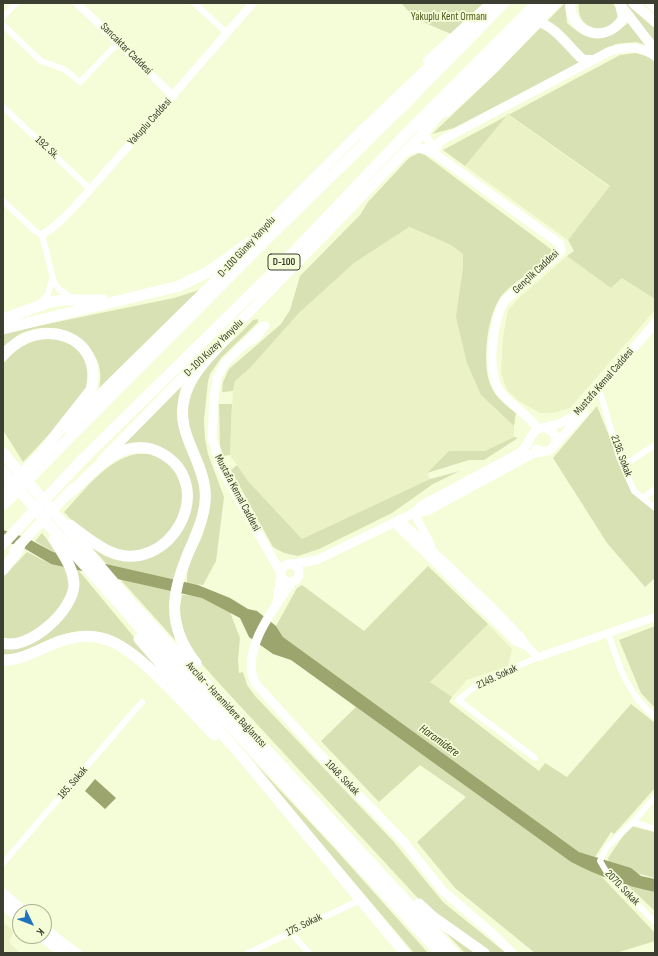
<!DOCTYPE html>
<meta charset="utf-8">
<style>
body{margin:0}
#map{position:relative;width:658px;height:956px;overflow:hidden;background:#f5fdd8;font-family:"Sofia Sans Condensed",sans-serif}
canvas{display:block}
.frame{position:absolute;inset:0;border:4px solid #3b3e30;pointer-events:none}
.north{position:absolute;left:12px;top:904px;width:40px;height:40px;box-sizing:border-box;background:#f5fdd8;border:1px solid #abb195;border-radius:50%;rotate:133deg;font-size:11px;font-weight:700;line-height:16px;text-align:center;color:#3b3e30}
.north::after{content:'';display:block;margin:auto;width:14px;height:18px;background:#1f73c1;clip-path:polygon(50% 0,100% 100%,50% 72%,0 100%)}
</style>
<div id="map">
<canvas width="658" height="956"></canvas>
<div class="frame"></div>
<div class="north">K</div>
</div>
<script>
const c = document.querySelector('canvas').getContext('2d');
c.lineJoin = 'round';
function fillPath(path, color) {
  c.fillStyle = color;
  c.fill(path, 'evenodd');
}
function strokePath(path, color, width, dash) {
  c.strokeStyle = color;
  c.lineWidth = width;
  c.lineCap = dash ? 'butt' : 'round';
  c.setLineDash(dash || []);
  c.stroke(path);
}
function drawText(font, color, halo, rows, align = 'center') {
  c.font = font + ' "Sofia Sans Condensed",sans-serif';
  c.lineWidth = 3.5;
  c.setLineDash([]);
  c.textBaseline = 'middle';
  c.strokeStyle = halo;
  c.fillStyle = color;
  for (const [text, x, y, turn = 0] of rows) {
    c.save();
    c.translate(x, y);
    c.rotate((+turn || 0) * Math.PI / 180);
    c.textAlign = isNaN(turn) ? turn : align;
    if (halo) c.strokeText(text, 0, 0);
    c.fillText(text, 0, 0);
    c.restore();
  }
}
const built = new Path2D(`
 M507 114 610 187 568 240 465 166Z
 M408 227 451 245 463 254V268L481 395 514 426V437L485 451H449L427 473 430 479 302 539 248 481 230 455 233 391 235 381 251 367 299 313 354 263Z
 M567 256 611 288 622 278 655 299V310L570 408 553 413H540L519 401 507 390 501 373 503 337 508 310 521 296Z
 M488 624 512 649 508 666 467 680 452 697 430 682Z
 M4 923 14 931 9 942 20 953H3Z`);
const green = new Path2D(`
 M401 3H484L451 34 416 19Z
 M565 3 567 23C591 44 604 43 628 23L646 45 636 42 616 44 454 128 432 134 488 81Z
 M579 3H612L619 11 620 18 605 31C588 27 577 23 579 3Z
 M622 3H627L655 28V44Z
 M636 53 649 57 655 62V299L622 278 611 288 567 256 574 251 568 240 610 186 508 114 465 166 443 150 620 55Z
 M419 153 425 155 552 250C541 268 518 278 504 293 487 310 481 364 491 386 496 398 506 405 516 413L514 426 481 395 467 363 456 317 463 268V254L451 245 409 227 354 263 299 313 251 367 235 381 233 391 222 392 223 382 229 369 281 324 290 310 300 276 360 215 368 202 409 158Z
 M199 290 99 388C100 383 101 377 100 372 100 364 95 356 91 350 75 327 47 323 22 333 15 336 9 343 3 349V333L174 298Z
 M258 319V322L221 358 210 374 208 381 204 420 205 439 208 454 224 497 216 561 203 585 187 583C186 563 196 552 203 534 206 525 209 512 210 502 213 483 202 463 195 446 170 380 215 362 253 320Z
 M43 338C52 339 61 339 70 343 90 353 94 381 81 399 64 421 42 441 23 462L3 430V364C15 350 25 342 43 338Z
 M181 387 178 401 200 486V512L170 614 175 640 92 548C117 562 126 564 152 553 165 548 176 542 183 529 187 522 191 512 191 503 191 484 180 451 158 447 146 445 132 447 121 447ZM129 570 168 579 166 589 126 580Z
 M219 404H232L230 455 223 456 220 445Z
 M597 406 632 493 655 511V578L645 587 607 543 553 458Z
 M514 437 518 438 484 460H469L427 473 449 451H485Z
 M136 454H152L165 460 174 468 183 491 180 520 155 546 132 552 118 549 101 542 74 523 64 512C85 490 105 461 136 454Z
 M237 465 248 481 302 539 430 479 460 471 433 484 392 513 319 549 298 556 284 553 273 547 231 470Z
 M42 533C54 548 67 564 69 584 71 603 41 631 24 637 19 640 9 638 3 639V577L27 552 51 564 53 552 35 541Z
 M75 566 192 707 142 656 89 631 73 632 57 636 18 654 3 655V647L59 622Z
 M428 566 488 624 430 682 452 697 449 702 539 771 545 763 567 777 631 704 655 723V788L614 834 611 832 595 857 579 852 283 637 276 626 297 588 302 585 364 631Z
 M182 595 200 596 230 612 240 638 238 659 239 673 243 672 247 685 255 696 393 841 443 902 506 953H491L427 908 217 681 194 655 187 643 179 614Z
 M655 626V708L641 693 619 640Z
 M356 707 571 862 601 876 655 933V941L616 953H535L455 888 417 842 466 797 420 765 379 802 321 741Z
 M236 743 337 851 428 953H414Z
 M630 826 655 832V878L610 866 608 858Z
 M627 885 655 892V911Z
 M445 932 478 953H465Z`);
const water = new Path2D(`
 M3 530 27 538 53 552 198 585 230 598 248 609 257 611 276 626 283 637 579 852 631 868 641 876 655 879V892C625 886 598 876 571 862L291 660 273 654 249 637 240 618 202 598 51 564 22 547 3 541Z
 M95 779 116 798 105 809 85 791Z`);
const minor = new Path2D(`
 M194 3 227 33
 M3 17 16 3
 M3 25 41 61 64 69 80 82 119 42
 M3 107 90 189
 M3 201 35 231 42 235 54 282 59 289 72 298
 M40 303 48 294 52 279
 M601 395 619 457 634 491 655 508
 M623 466 655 445
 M643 498 655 489
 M608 633C619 666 627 694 655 717
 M535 758 458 700 477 685 538 657
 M655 797 633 822 606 848 600 861 609 876 655 922
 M633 822 655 829
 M3 863 142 702
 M290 932 309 953
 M248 953 360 900`);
const tertiary = new Path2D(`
 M77 3 173 96
 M42 235C64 222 91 188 109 168 157 114 205 58 253 3
 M414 513 431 545
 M399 519 490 605 521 637 527 646 538 657 655 617
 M393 522 516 642 527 646`);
const secondary = new Path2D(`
 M423 132 436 153
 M435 152 438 144 442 140 610 51C628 46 639 46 655 56
 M405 153C417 144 427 149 438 156L560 244 561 251 557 255 505 300C492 320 485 375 502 394 513 407 528 414 538 429
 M238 349 255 338 265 326H263L225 363 217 377 214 396 212 438 221 468 281 573
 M544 427 554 433 556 441 555 445
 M536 449 543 452 550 450 584 413
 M414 513 422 505 518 454C531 445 528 435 538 429L561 423 576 415 655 323
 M293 564 317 560 414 513 427 511 534 453 541 452
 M281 573a9 9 0 1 1 18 0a9 9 0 1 1-18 0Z
 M293 581C274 608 240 650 255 683L335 771 403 841 443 891 492 933 512 953
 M277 602 281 576
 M3 893 25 912
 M3 905 20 919
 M44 928 77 953
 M40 936 62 953`);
const primary = new Path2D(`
 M570 3C570 34 607 45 623 18L620 5
 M633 3 655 22
 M651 3 655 7
 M622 7 655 50
 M538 22C555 26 568 46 581 58L584 60H592
 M428 61 491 3
 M446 112 494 68 556 3
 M226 336 428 128
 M66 428 220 276 280 212 363 129
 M102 460 204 356
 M3 492 49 445
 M14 551 73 488`);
const trunk = new Path2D(`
 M423 132 459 92 546 3
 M359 134 468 30
 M3 319 50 302 64 300H103
 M3 329 179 286 208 272 251 241
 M3 355C39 314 105 335 91 390L43 451
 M3 453 133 605 454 953
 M3 471 48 524 153 642 440 953
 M68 494C86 480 103 457 125 450 137 446 150 447 161 453 221 486 168 579 108 551 94 544 82 534 70 525
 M3 505 267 239 406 103 504 3
 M3 544 81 461 290 256 407 133 537 3
 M3 570 16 553 20 545
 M139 639 245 760 405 953
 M3 643C29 651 74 610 74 584 73 566 62 554 54 539
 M3 660C29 660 48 642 72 638 84 635 97 636 108 640 140 651 189 709 214 735
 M196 663C163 622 173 586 193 542 200 525 207 508 205 490 202 458 176 433 184 400 190 372 214 353 232 331
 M419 904 433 917 484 953`);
const shields = [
 [284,262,32]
];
const shieldNames = [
 ["D-100",284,262]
];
const parkNames = [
 ["Yakuplu Kent Ormanı",449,17]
];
const streetNames = [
 ["Sancaktar Caddesi",126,49,45],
 ["Yakuplu Caddesi",150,122,-48],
 ["192. Sk.",47,148,43],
 ["D-100 Güney Yanyolu",247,247,-47],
 ["Gençlik Caddesi",536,272,-43],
 ["D-100 Kuzey Yanyolu",214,348,-44],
 ["Mustafa Kemal Caddesi",604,382,-49],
 ["2136. Sokak",621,456,70],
 ["Mustafa Kemal Caddesi",237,493,62],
 ["2149. Sokak",497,677,-25],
 ["Avcılar - Haramidere Bağlantısı",226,705,47],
 ["1048. Sokak",342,778,46],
 ["185. Sokak",73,783,-49],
 ["2070. Sokak",622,888,46],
 ["175. Sokak",304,925,-26]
];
const waterNames = [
 ["Haramidere",439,741,36]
];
fillPath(built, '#eaf2c6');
fillPath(green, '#d8e1b3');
fillPath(water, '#9ca56e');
strokePath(minor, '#fff', 6);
strokePath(tertiary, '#fff', 8);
strokePath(secondary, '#fff', 9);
strokePath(primary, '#fff', 10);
strokePath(trunk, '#fff', 11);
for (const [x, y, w] of shields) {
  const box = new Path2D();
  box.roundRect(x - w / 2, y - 8, w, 16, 3);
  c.fillStyle = '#f5fdd8';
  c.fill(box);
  strokePath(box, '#3b3e30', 1);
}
drawText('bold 10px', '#3b3e30', null, shieldNames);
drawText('11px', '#4f5718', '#f5fdd8', parkNames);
drawText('11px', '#3b3e30', '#f5fdd8', streetNames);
drawText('italic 12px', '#353b10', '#f5fdd8', waterNames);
</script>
